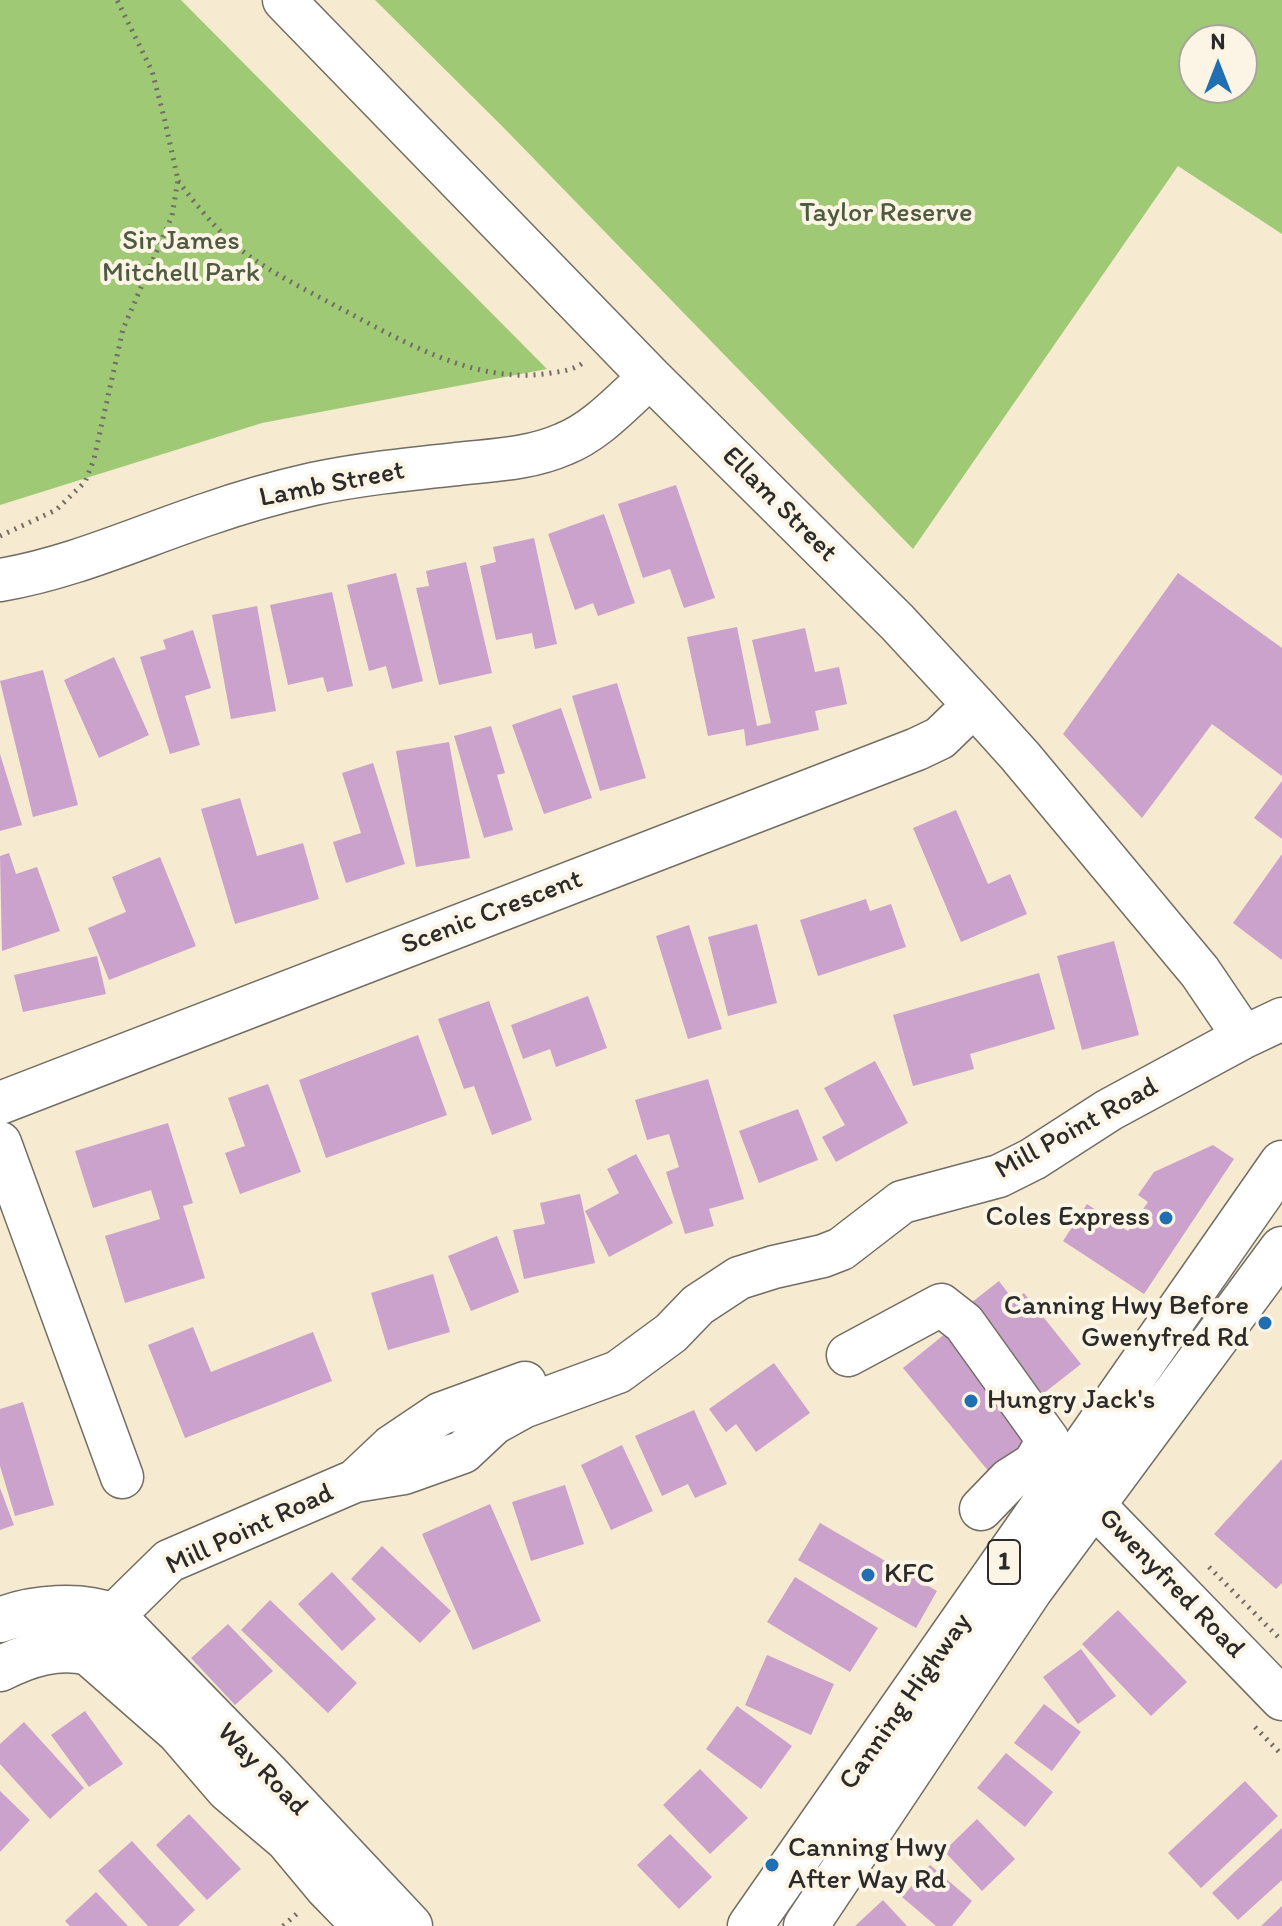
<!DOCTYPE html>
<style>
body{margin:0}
#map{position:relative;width:1282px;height:1926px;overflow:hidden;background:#f6ead1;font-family:Itim,sans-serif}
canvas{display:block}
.north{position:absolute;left:1178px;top:24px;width:80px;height:80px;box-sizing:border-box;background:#fcf5e5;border:2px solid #a8a49b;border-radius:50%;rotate:0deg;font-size:22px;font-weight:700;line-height:32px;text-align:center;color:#2b2b2b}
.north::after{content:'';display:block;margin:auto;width:28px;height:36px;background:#1f6fb2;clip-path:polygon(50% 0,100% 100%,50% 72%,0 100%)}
</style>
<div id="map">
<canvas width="1282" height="1926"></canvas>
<div class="north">N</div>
</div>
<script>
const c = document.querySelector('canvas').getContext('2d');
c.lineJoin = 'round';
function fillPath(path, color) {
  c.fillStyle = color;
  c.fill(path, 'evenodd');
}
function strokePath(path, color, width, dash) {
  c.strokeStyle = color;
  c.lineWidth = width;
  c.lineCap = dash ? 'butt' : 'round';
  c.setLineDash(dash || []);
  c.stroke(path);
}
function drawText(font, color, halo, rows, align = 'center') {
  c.font = font + ' Itim,sans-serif';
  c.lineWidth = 8;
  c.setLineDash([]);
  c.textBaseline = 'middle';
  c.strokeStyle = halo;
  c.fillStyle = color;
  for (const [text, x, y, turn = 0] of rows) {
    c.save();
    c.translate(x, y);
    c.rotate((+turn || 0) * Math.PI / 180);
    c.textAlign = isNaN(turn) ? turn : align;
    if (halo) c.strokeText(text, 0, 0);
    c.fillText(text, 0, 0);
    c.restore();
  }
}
const green = new Path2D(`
 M0 0H181L547 369 262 423 0 505Z
 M375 0H1282V234L1178 166 913 549 504 128ZM1242 40V88H1194V40Z`);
const building = new Path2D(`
 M676 485 715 598 684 608 670 569 643 578 618 504Z
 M604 514 635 603 598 616 593 603 575 610 548 534Z
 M534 538 557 644 535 649 532 633 496 640 480 566 496 562 493 547Z
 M466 562 492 673 439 685 416 588 429 586 426 571Z
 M396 573 423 681 392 689 386 666 369 671 347 585Z
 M1178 573 1282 648V776L1212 724 1142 818 1063 734Z
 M332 592 353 686 327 692 323 677 288 685 270 605Z
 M257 606 276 711 231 719 212 615Z
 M737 627 757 726 771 723 752 640 805 628 815 672 839 667 847 704 815 711 819 730 746 746 744 729 708 736 687 637Z
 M193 630 211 688 185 696 200 745 170 754 140 657 166 649 163 640Z
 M114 657 149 735 99 758 64 680Z
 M43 670 78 805 33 817 0 681Z
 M617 683 646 778 600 791 572 696Z
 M561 708 592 798 544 814 512 725Z
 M491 726 505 773 497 775 513 830 484 838 454 736Z
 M449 742 470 858 416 867 396 751Z
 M0 754 22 825 0 831Z
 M373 763 405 864 346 883 333 842 361 833 342 773Z
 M1282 781V839L1254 818Z
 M240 798 257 856 303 843 319 899 235 924 201 809Z
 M956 810 988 884 1010 874 1027 914 961 942 913 828Z
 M9 853 16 874 37 867 60 931 2 951 0 856Z
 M1282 854V960L1233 923Z
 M160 857 196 946 109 980 88 928 126 912 112 877Z
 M866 899 870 911 891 904 906 947 818 976 800 920Z
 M757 924 777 1003 728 1016 708 937Z
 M689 925 722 1029 688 1039 656 936Z
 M1114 941 1139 1035 1082 1050 1057 956Z
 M97 956 106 994 23 1012 14 975Z
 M1039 973 1055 1029 970 1054 974 1069 913 1086 893 1015Z
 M588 996 607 1048 556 1067 550 1049 523 1059 511 1025Z
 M489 1001 532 1120 492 1135 474 1086 464 1089 438 1019Z
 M418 1035 447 1115 326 1158 299 1080Z
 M875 1061 908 1123 836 1162 822 1137 845 1125 824 1088Z
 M708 1079 744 1199 709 1209 714 1226 685 1234 666 1172 679 1167 669 1134 647 1140 635 1100Z
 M268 1084 301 1172 240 1194 225 1153 245 1146 228 1098Z
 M798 1109 818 1160 759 1183 739 1131Z
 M168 1123 193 1203 183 1206 205 1278 125 1303 105 1236 160 1219 151 1190 93 1208 75 1151Z
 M1213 1145 1234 1159 1144 1294 1063 1241 1087 1204 1128 1231 1148 1202 1138 1195 1154 1172Z
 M636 1154 673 1223 609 1257 585 1211 619 1193 607 1169Z
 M580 1194 595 1263 524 1279 513 1230 545 1224 540 1203Z
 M497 1236 519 1292 471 1311 448 1256Z
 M433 1274 450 1332 388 1350 371 1293Z
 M999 1281 1014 1301 1024 1293 1081 1364 1039 1397 967 1306Z
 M193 1327 211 1372 313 1332 332 1381 185 1438 148 1345Z
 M951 1329 1038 1433 990 1473 903 1368Z
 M774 1363 810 1413 756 1452 736 1424 726 1432 709 1409Z
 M23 1402 54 1505 15 1516 0 1466V1409Z
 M694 1410 727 1484 695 1498 688 1484 662 1496 635 1436Z
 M622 1445 653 1511 611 1530 581 1465Z
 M1282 1459V1583L1276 1589 1214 1534Z
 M565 1485 584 1544 531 1561 512 1502Z
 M0 1488 14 1525 0 1530Z
 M490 1504 541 1621 473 1650 422 1534Z
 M820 1523 937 1591 916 1628 798 1560Z
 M382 1546 451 1611 420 1643 351 1579Z
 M332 1572 376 1619 342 1651 298 1604Z
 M795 1577 878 1628 850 1672 767 1622Z
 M270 1600 357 1683 328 1713 241 1630Z
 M1118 1610 1187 1682 1151 1716 1082 1644Z
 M228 1624 273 1671 235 1705 191 1658Z
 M1081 1649 1116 1696 1078 1724 1043 1677Z
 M767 1655 834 1684 811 1735 745 1705Z
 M1044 1704 1081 1732 1052 1771 1014 1743Z
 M737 1706 792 1746 761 1789 706 1749Z
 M85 1711 123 1764 89 1787 51 1735Z
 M24 1722 84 1788 50 1819 0 1764V1744Z
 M1006 1753 1053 1792 1025 1827 977 1788Z
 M700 1769 748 1818 710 1854 663 1805Z
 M1245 1781 1278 1816 1201 1888 1168 1853Z
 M0 1791 30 1820 0 1852Z
 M189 1814 241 1869 207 1900 156 1845Z
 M977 1819 1015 1859 982 1891 944 1851Z
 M1282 1828V1880L1238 1920 1212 1893Z
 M670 1834 712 1877 679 1909 637 1865Z
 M132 1841 195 1910 178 1926H148L98 1871Z
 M930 1865 972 1901 952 1926H936L902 1897Z
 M96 1892 128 1926H70L65 1921Z
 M883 1900 907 1926H855Z
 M1282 1906V1926H1261Z`);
const path = new Path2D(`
 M178 181C194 202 211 223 230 241 261 268 299 286 334 305 399 339 475 386 551 373 563 371 575 370 585 361
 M0 536 56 510 85 482 94 459 123 329 172 216 178 180 164 117 152 71 117 0
 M1209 1567 1282 1641
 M1255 1727 1282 1755
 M283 1926 300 1911`);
const minor = new Path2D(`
 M284 0 650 377 897 622 974 705 1020 756 1200 972 1244 1037
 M0 580C72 568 139 537 208 514 242 502 278 492 313 484 360 474 409 469 457 464 494 460 530 459 564 444 597 431 624 400 650 377
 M0 1103 917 749 940 738 974 705
 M0 1143 122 1477
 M848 1355 941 1305 964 1323 1048 1440 1034 1464 1009 1480 981 1509
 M355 1481 391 1447 440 1414 525 1383
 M1092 1503 1282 1699
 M94 1646 113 1616 169 1561 355 1481 404 1473 463 1452 494 1423 523 1407 618 1372 671 1333 698 1305 739 1278 774 1267 823 1256 841 1249 902 1202 999 1176 1033 1159 1109 1110 1244 1037 1282 1019`);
const major = new Path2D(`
 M0 1620C32 1607 81 1603 113 1616L269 1776 410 1926
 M0 1669C28 1655 58 1645 89 1653L178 1731 228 1789 287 1839 327 1887 365 1926`);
const highway = new Path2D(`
 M750 1926 1282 1163
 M806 1926 1030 1590 1282 1249`);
const markers = [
 [1166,1218,8,"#1f6fb2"],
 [1265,1323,8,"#1f6fb2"],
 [971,1401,8,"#1f6fb2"],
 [868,1575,8,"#1f6fb2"],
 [772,1865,8,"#1f6fb2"]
];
const shields = [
 [1004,1562,32]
];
const shieldNames = [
 ["1",1004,1562]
];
const parkNames = [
 ["Taylor Reserve",886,214],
 ["Sir James",181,242],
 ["Mitchell Park",181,274]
];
const streetNames = [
 ["Lamb Street",332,485,-11],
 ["Ellam Street",779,505,45],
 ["Scenic Crescent",492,913,-21],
 ["Mill Point Road",1077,1129,-29],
 ["Mill Point Road",250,1530,-25],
 ["Gwenyfred Road",1171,1584,46],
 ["Canning Highway",906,1702,-55],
 ["Way Road",262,1770,46]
];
const poiNames = [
 ["Coles Express",1150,1218,"right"],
 ["Canning Hwy Before",1249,1307,"right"],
 ["Gwenyfred Rd",1249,1339,"right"],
 ["Hungry Jack's",987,1401],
 ["KFC",884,1575],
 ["Canning Hwy",788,1849],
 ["After Way Rd",788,1881]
];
fillPath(green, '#9fc975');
fillPath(building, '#cba2cc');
strokePath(minor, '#726e65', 45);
strokePath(major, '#726e65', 47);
strokePath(highway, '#726e65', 47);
strokePath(path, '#726e65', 5, [2, 6]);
strokePath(minor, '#fff', 42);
strokePath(major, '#fff', 44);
strokePath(highway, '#fff', 44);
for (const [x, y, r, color] of markers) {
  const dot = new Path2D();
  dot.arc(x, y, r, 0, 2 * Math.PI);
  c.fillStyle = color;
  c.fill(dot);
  strokePath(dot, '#fcf5e5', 3);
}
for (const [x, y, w] of shields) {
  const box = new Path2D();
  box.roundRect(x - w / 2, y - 22, w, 44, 6);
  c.fillStyle = '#fcf5e5';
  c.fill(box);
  strokePath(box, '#2b2b2b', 2);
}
drawText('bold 26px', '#2b2b2b', null, shieldNames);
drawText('28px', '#4e5a41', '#fcf5e5', parkNames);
drawText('28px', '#2b2b2b', '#fcf5e5', streetNames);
drawText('28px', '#2b2b2b', '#fcf5e5', poiNames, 'left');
</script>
